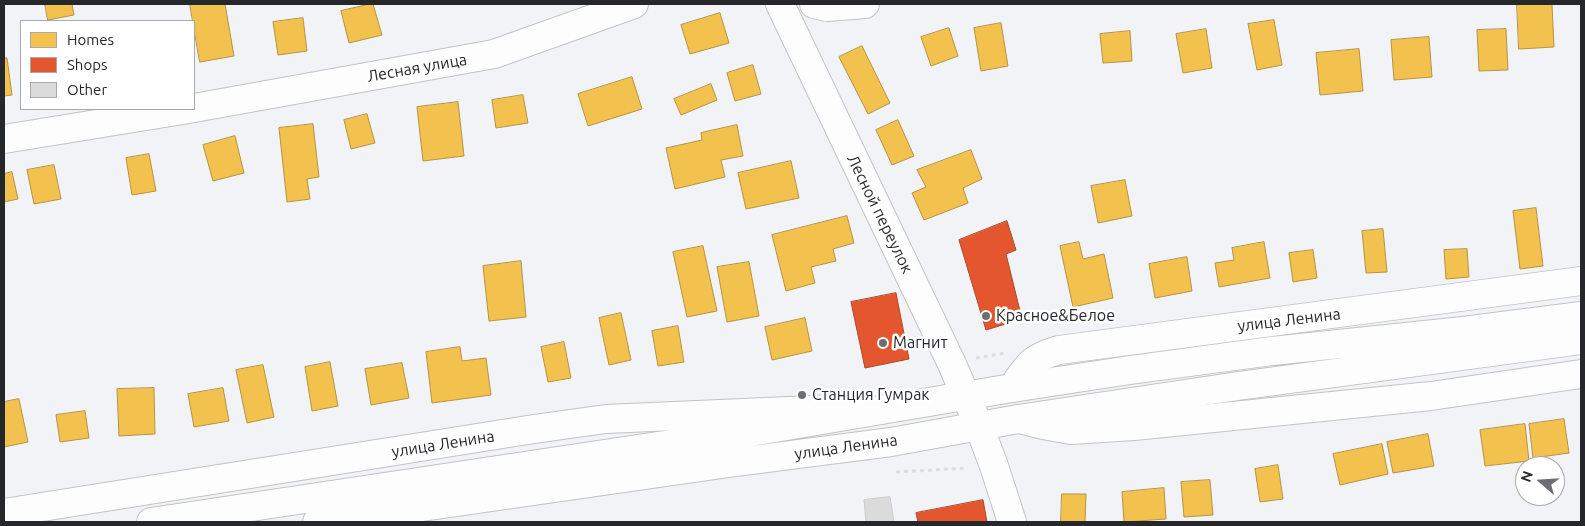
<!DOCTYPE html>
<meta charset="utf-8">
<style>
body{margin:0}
#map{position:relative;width:1585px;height:526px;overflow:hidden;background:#f1f3f6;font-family:Ubuntu,sans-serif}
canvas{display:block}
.frame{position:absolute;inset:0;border:5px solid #26272a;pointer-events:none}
.legend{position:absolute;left:20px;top:20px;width:175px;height:90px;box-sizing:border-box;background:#fff;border:1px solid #a8a9aa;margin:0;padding:6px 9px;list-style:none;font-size:15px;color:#26272a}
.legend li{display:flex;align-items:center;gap:10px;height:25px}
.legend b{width:25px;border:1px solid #a8a9aa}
.north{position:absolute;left:1515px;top:456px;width:50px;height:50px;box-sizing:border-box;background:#fff;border:1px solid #a8a9aa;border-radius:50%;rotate:289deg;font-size:14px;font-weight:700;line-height:20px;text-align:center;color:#26272a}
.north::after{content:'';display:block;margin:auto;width:18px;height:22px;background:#6d6e71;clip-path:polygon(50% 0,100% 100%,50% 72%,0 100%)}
</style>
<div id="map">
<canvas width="1585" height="526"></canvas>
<div class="frame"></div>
<ul class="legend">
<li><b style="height:14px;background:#f2c14e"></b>Homes</li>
<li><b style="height:14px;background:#e4572e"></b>Shops</li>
<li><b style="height:14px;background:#dbdbdb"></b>Other</li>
</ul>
<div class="north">N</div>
</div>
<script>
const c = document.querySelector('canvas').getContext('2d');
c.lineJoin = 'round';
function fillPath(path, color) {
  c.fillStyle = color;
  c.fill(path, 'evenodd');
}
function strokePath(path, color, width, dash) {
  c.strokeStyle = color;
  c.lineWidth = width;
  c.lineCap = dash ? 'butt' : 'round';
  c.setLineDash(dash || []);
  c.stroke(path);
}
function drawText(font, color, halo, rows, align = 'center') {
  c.font = font + ' Ubuntu,sans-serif';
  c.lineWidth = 5;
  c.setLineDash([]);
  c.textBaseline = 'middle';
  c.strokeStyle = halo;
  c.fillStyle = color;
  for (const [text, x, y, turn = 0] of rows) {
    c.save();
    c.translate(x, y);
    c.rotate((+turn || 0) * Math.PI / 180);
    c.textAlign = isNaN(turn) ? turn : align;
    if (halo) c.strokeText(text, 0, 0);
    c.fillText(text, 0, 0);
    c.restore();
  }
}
const homes = new Path2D(`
 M45 4H72L74 15 48 20Z
 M190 4H225L234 56 200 62Z
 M370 4H373L382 35 349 43 341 11Z
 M1517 4H1552L1554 47 1519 49Z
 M720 13 729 43 690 54 681 25Z
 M303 18 307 51 278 55 273 22Z
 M1274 20 1282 65 1257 70 1248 24Z
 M1001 23 1008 66 981 71 974 28Z
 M949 28 958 56 931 66 921 37Z
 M1206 29 1212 68 1183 73 1176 34Z
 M1506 29 1508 70 1479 71 1477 30Z
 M1130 31 1132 61 1103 63 1100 34Z
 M1429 37 1432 77 1394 80 1391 40Z
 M862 46 890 103 868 114 839 57Z
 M1359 49 1363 91 1320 95 1316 53Z
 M4 58H7L12 95 4 96Z
 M753 65 761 94 735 101 727 73Z
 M632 77 642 109 588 126 578 94Z
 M711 84 717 100 681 115 674 99Z
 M523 95 528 123 496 128 492 100Z
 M458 102 464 156 423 161 417 107Z
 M367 114 375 143 351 149 344 120Z
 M898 120 914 156 892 165 876 130Z
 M313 124 319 177 307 179 310 199 287 202 279 128Z
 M737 125 743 156 721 160 725 177 675 189 666 148 702 140 701 133Z
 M235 136 244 173 213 181 203 145Z
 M971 150 982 179 963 188 968 203 924 220 912 193 926 187 917 170Z
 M149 154 156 191 132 195 126 158Z
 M791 161 799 198 746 209 738 173Z
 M54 165 61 199 34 204 27 170Z
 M12 172 18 199 4 202V174Z
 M1125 180 1132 216 1098 223 1091 186Z
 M1536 208 1543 266 1520 269 1513 211Z
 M847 216 854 243 833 249 836 261 811 267 815 283 786 291 772 235Z
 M1383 229 1387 272 1366 273 1362 231Z
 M1079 242 1083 259 1104 254 1113 298 1073 307 1060 246Z
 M1264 242 1270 278 1219 287 1215 263 1234 260 1232 248Z
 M703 246 717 311 687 317 673 252Z
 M1467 249 1469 277 1446 279 1444 250Z
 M1313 250 1317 278 1293 282 1289 253Z
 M1187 257 1192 291 1155 298 1149 264Z
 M521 261 526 317 489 321 483 266Z
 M749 262 759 316 727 322 717 267Z
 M621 313 631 360 609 365 599 318Z
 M805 318 812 351 772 360 765 327Z
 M678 326 684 362 658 366 652 331Z
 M564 342 571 378 548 382 541 347Z
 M460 347 462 361 486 358 491 395 432 403 426 352Z
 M330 362 338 406 312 411 305 367Z
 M402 363 409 398 371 405 365 369Z
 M263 365 274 417 247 423 236 370Z
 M154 388 155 434 119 436 117 389Z
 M223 388 229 421 194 427 188 394Z
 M19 399 28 442 4 447V402Z
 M85 411 89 438 60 442 56 415Z
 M1564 419 1569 453 1533 458 1529 424Z
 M1525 424 1529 461 1485 466 1480 430Z
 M1428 434 1434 466 1393 473 1387 442Z
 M1382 444 1388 474 1340 485 1333 454Z
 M1278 465 1283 499 1260 502 1255 469Z
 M1210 480 1213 515 1184 517 1181 482Z
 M1164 488 1166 519 1124 522 1122 492Z
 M1062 494H1086L1085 522H1061Z`);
const shops = new Path2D(`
 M1007 221 1016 250 1006 254 1022 319 986 330 959 240Z
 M896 293 909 359 865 368 851 302Z
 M983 500 987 522H918L916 513Z`);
const building = new Path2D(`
 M890 497 894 522H866L864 500Z`);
const path = new Path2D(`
 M976 358 1005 353
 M896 472 968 468`);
const street = new Path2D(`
 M780 4 951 362 979 426 994 466 1012 522
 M814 4 827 7 865 4
 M194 108 494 54 634 4
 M4 139 189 109
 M1012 388C1028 365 1031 358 1059 350L1581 281
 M1019 419 1043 425 1071 430 1134 426 1431 396 1581 374
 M4 513 534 429 606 419 834 409`);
const primary = new Path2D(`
 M151 522 751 432 1012 388 1130 370 1272 351 1463 331 1581 316
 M317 522 729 463 891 442 1018 419 1238 386 1581 340`);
const markers = [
 [986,316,5,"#6d6e71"],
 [883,343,5,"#6d6e71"],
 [802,395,5,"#6d6e71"]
];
const streetNames = [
 ["Лесная улица",417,68,-10],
 ["Лесной переулок",880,214,64],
 ["улица Ленина",1289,320,-7],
 ["улица Ленина",443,444,-9],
 ["улица Ленина",846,447,-8]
];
const poiNames = [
 ["Красное&Белое",996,316],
 ["Магнит",893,343],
 ["Станция Гумрак",812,395]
];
fillPath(homes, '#f2c14e');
strokePath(homes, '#b59343', 1);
fillPath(shops, '#e4572e');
strokePath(shops, '#ab492d', 1);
fillPath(building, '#dbdbdb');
strokePath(building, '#cacbcb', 1);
strokePath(street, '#c2c3c5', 30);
strokePath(primary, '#c2c3c5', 30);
strokePath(path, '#dcdcdc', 3, [4, 4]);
strokePath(street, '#fdfdfe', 28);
strokePath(primary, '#fdfdfe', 28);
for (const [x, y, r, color] of markers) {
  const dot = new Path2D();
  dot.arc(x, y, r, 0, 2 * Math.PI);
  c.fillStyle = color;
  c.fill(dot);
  strokePath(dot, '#fff', 2);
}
drawText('16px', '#26272a', '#fff', streetNames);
drawText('16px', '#26272a', '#fff', poiNames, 'left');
</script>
